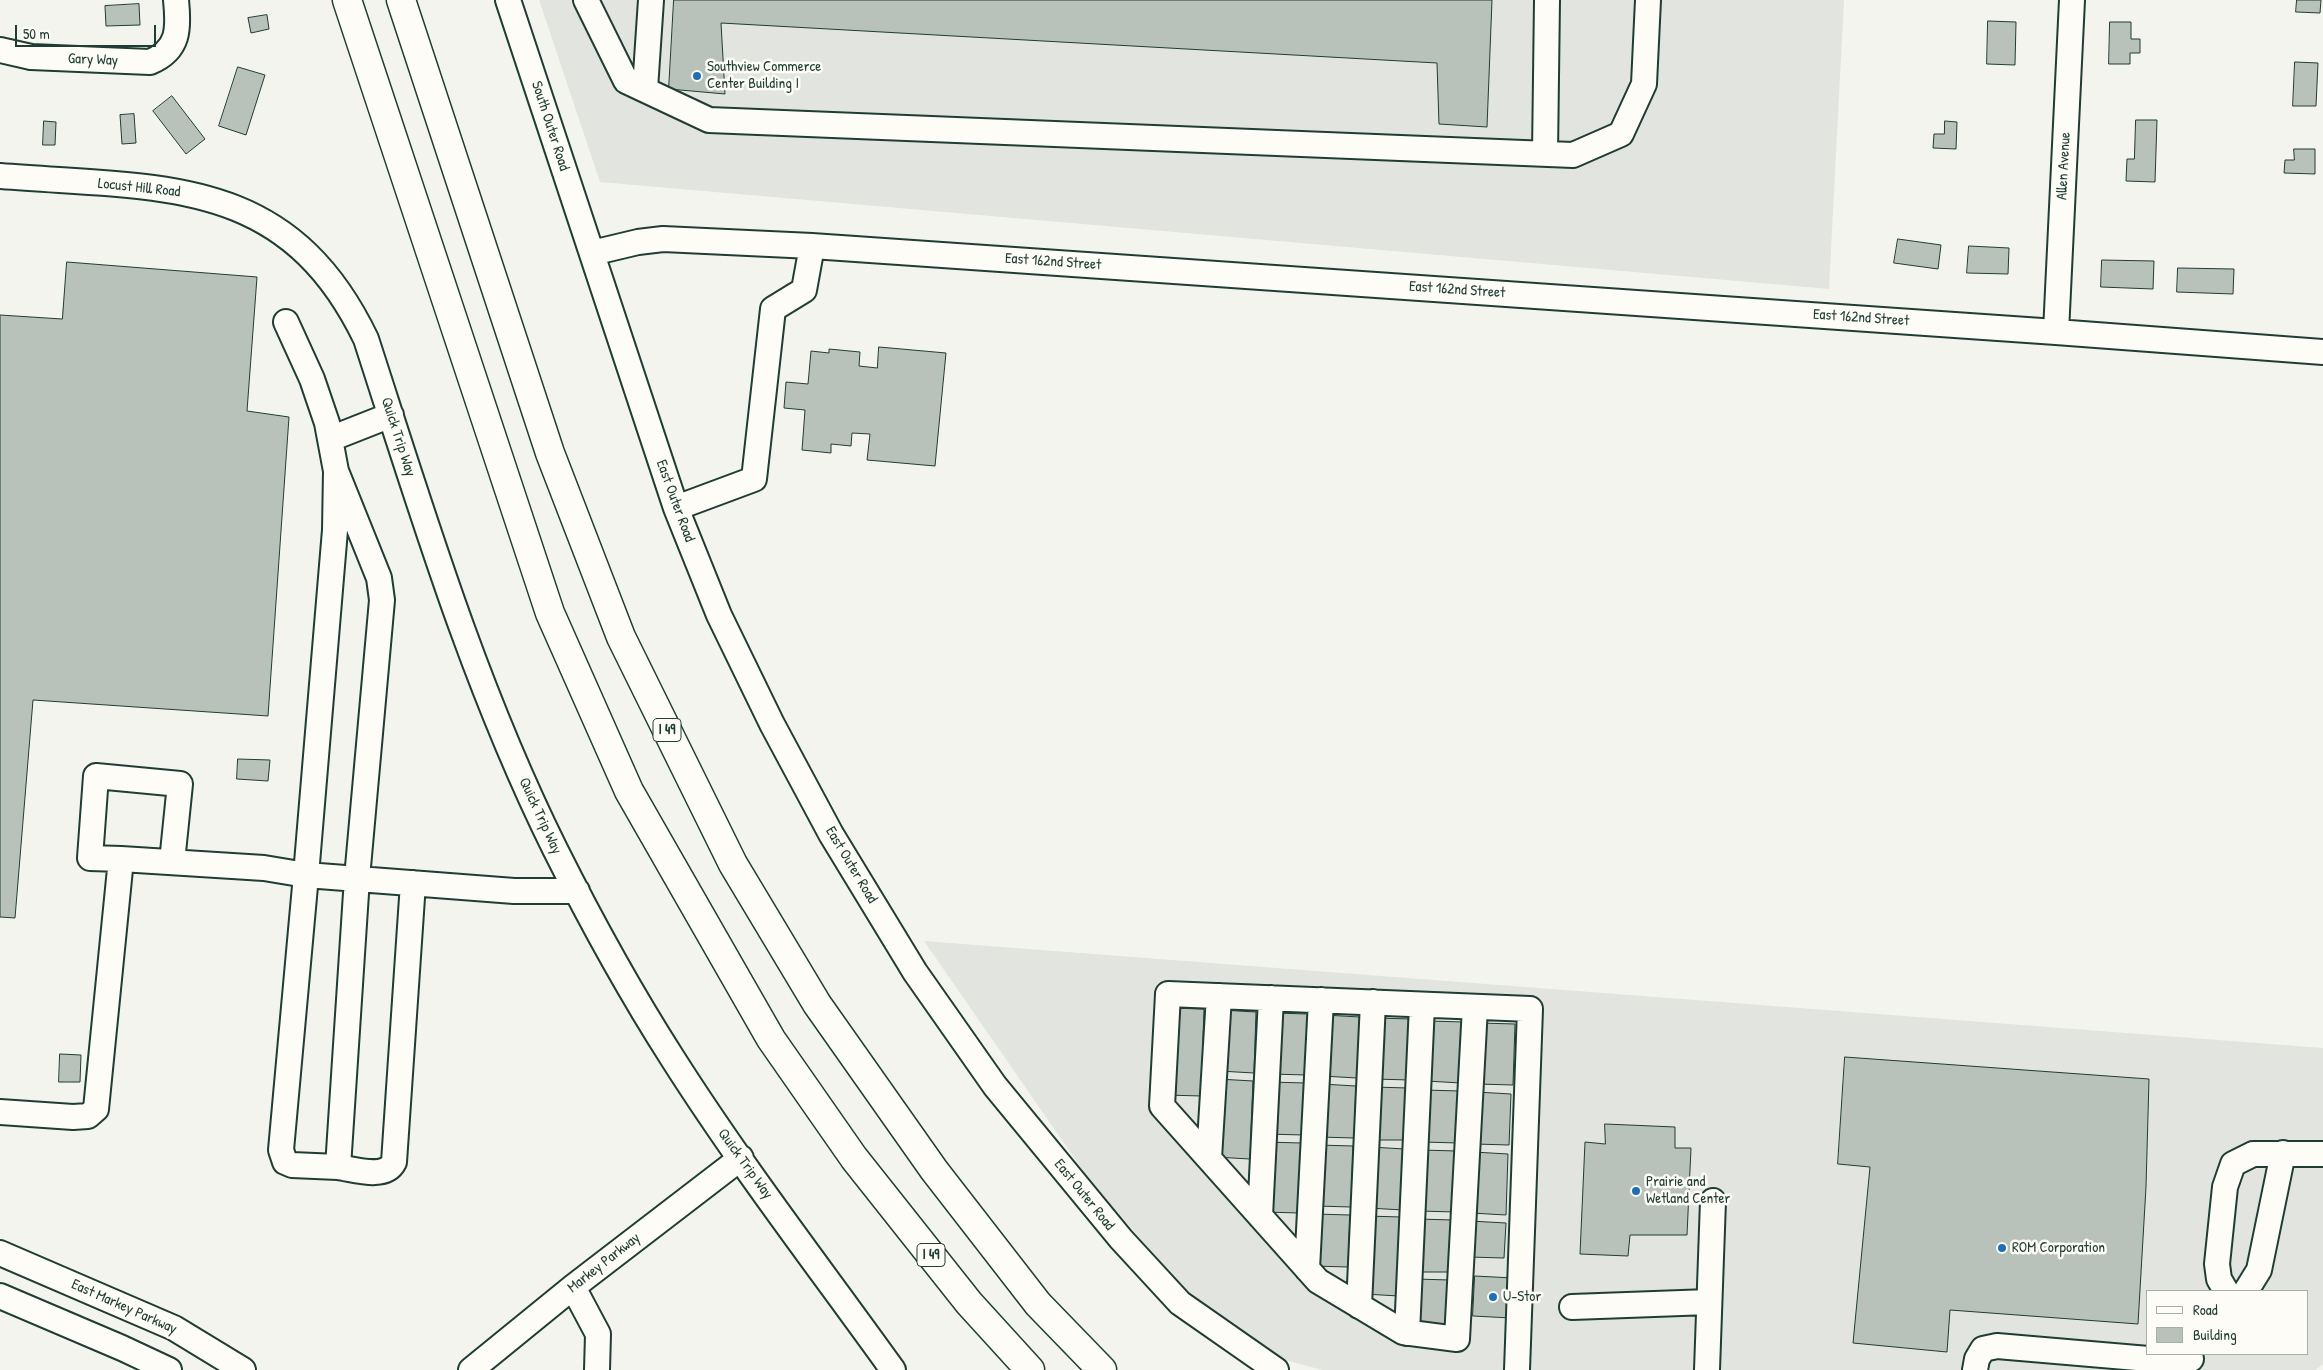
<!DOCTYPE html>
<style>
body{margin:0}
#map{position:relative;width:2323px;height:1370px;overflow:hidden;background:#f4f4ef;font-family:"Patrick Hand",sans-serif}
canvas{display:block}
.legend{position:absolute;left:2146px;top:1290px;width:162px;height:65px;box-sizing:border-box;background:#fdfcf7;border:1px solid #a4b0a9;margin:0;padding:6px 9px;list-style:none;font-size:15px;color:#1f3d34}
.legend li{display:flex;align-items:center;gap:10px;height:25px}
.legend b{width:25px;border:1px solid #a4b0a9}
.scale{position:absolute;left:15px;top:25px;width:141px;height:22px;box-sizing:border-box;border:2px solid #1f3d34;border-top:0;padding-left:6px;font-size:15px;line-height:18px;white-space:nowrap;color:#1f3d34;-webkit-text-stroke:4px #fdfcf7;paint-order:stroke}
</style>
<div id="map">
<canvas width="2323" height="1370"></canvas>
<ul class="legend">
<li><b style="height:6px;background:#fdfcf7"></b>Road</li>
<li><b style="height:14px;background:#b9c1bb"></b>Building</li>
</ul>
<div class="scale">50 m</div>
</div>
<script>
const c = document.querySelector('canvas').getContext('2d');
c.lineJoin = 'round';
function fillPath(path, color) {
  c.fillStyle = color;
  c.fill(path, 'evenodd');
}
function strokePath(path, color, width, dash) {
  c.strokeStyle = color;
  c.lineWidth = width;
  c.lineCap = dash ? 'butt' : 'round';
  c.setLineDash(dash || []);
  c.stroke(path);
}
function drawText(font, color, halo, rows, align = 'center') {
  c.font = font + ' "Patrick Hand",sans-serif';
  c.lineWidth = 5;
  c.setLineDash([]);
  c.textBaseline = 'middle';
  c.strokeStyle = halo;
  c.fillStyle = color;
  for (const [text, x, y, turn = 0] of rows) {
    c.save();
    c.translate(x, y);
    c.rotate((+turn || 0) * Math.PI / 180);
    c.textAlign = isNaN(turn) ? turn : align;
    if (halo) c.strokeText(text, 0, 0);
    c.fillText(text, 0, 0);
    c.restore();
  }
}
const built = new Path2D(`
 M539 0H1844L1829 289 600 182Z
 M924 941 2323 1048V1364L2316 1370H1322L1285 1360 1190 1296 1091 1182ZM2147 1291H2307V1354H2147Z`);
const building = new Path2D(`
 M674 0H1492L1487 127 1439 124 1437 63 721 23 725 94 669 89Z
 M2297 0H2321L2320 13 2296 12Z
 M139 4 140 25 106 26 105 6Z
 M267 15 269 29 251 33 248 18Z
 M1988 21 2016 22 2015 65 1987 64Z
 M2110 22H2131V39H2140V53H2130V64H2109Z
 M2295 62 2318 63 2316 106H2293Z
 M238 67 265 75 246 135 219 126Z
 M172 96 205 139 186 154 153 111Z
 M134 114 136 143 122 144 120 115Z
 M2136 120H2157L2155 182 2126 181 2127 159H2134Z
 M44 121 56 122 55 145H43Z
 M1945 121 1957 122 1956 149 1933 148 1934 134H1944Z
 M2294 149H2315V174L2284 173 2285 160H2294Z
 M1898 239 1941 245 1938 269 1894 263Z
 M1969 246 2009 248 2008 274 1967 273Z
 M2102 260 2154 261 2153 289 2101 287Z
 M67 262 257 277 247 411 289 417 268 716 33 700 15 918 0 917V315L62 319Z
 M2178 268 2234 269 2233 294 2177 292Z
 M879 347 946 353 935 466 867 460 870 434 852 433 851 446 831 444V453L802 450 805 410 784 408 786 382 808 384 811 351 829 353V349L860 352 859 366 877 368Z
 M238 759 270 760 268 781 237 779Z
 M1169 1008 1204 1009 1201 1096 1166 1095Z
 M1221 1010 1256 1012 1254 1073 1219 1071Z
 M1273 1013 1308 1014 1306 1075 1271 1074Z
 M1324 1015 1360 1017 1357 1078 1322 1076Z
 M1376 1018 1412 1019 1410 1080 1374 1079Z
 M1428 1021 1464 1022 1461 1083 1426 1081Z
 M1480 1023 1515 1024 1513 1085 1477 1084Z
 M60 1054 81 1055 80 1082H59Z
 M1845 1057 2149 1079 2146 1187 2138 1324 1950 1310 1947 1352 1853 1343 1870 1167 1838 1164Z
 M1218 1079 1253 1081 1250 1159 1215 1157Z
 M1269 1082 1305 1083 1303 1135 1267 1134Z
 M1321 1084 1356 1086 1354 1138 1319 1137Z
 M1373 1087 1408 1088 1406 1140H1371Z
 M1424 1090 1460 1091 1458 1143 1423 1142Z
 M1476 1092 1511 1094 1509 1145 1475 1144Z
 M1605 1124 1675 1127V1148H1691L1687 1235H1630L1628 1256 1580 1254 1585 1142 1605 1144Z
 M1266 1142 1301 1143 1299 1213 1264 1212Z
 M1318 1145 1353 1146 1351 1207 1316 1206Z
 M1370 1147 1405 1149 1403 1210 1368 1208Z
 M1421 1150 1457 1151 1455 1212 1419 1211Z
 M1473 1152 1508 1154 1506 1215 1471 1213Z
 M1315 1214 1350 1215 1348 1267 1313 1266Z
 M1366 1216 1401 1217 1399 1296 1364 1294Z
 M1418 1219 1453 1220 1452 1272H1417Z
 M1470 1221 1506 1223 1504 1258 1469 1257Z
 M1475 1276 1513 1278 1511 1318 1473 1316Z
 M1415 1279 1450 1280 1449 1324 1414 1323Z`);
const minor = new Path2D(`
 M508 0 676 508 719 615 772 724 831 834 915 972 995 1086 1121 1239 1180 1303 1276 1370
 M586 0 626 81 709 120 1573 155 1621 134 1644 84 1648 0
 M0 50 31 57 150 62C179 50 179 29 176 0
 M645 89 651 0
 M1545 154 1547 0
 M0 176C159 189 286 173 366 339 422 512 474 686 555 849 591 921 630 992 673 1059 741 1166 819 1267 893 1370
 M592 253 638 242 663 239 812 246 2056 332 2323 352
 M286 322 312 379 327 423 336 471 335 530 306 875 514 891H577
 M2056 332 2072 0
 M330 439 391 415
 M336 471 379 578 382 600 357 878 338 1167C354 1169 385 1180 394 1162L413 883
 M676 508 754 479 773 309 804 290 812 246
 M121 859 90 858 96 776 180 784 172 862
 M1475 1007 1457 1339 1403 1332 1318 1281 1162 1106 1168 994 1530 1009 1517 1370
 M0 1112 73 1117 88 1116 96 1109 121 859 264 868 306 875 281 1150 285 1162 292 1165 338 1167
 M1209 1158 1219 996
 M1260 1216 1271 998
 M0 1253 174 1328 243 1370
 M1307 1269 1321 1000
 M573 1287 598 1334 597 1370
 M2226 1291 2219 1279 2217 1264 2225 1187 2233 1164 2253 1154H2323
 M2246 1291 2259 1270 2283 1153
 M0 1296 122 1348 169 1370
 M1359 1306 1373 1002
 M1572 1307 1709 1302
 M1407 1333 1422 1005
 M471 1370 573 1287 741 1158
 M1707 1370 1713 1201
 M1975 1370 1977 1359 1983 1349 1997 1346 2160 1360 2191 1359`);
const highway = new Path2D(`
 M347 0 550 613 629 791 771 1039 854 1158 969 1303 1030 1370
 M401 0 550 453 621 637 733 864 817 1004 934 1170 1038 1304 1102 1370`);
const markers = [
 [697,76,5,"#1f6fb2"],
 [1636,1191,5,"#1f6fb2"],
 [2002,1248,5,"#1f6fb2"],
 [1493,1297,5,"#1f6fb2"]
];
const shields = [
 [667,730,28],
 [931,1255,28]
];
const shieldNames = [
 ["I 49",667,730],
 ["I 49",931,1255]
];
const streetNames = [
 ["Gary Way",93,60,2],
 ["South Outer Road",550,126,72],
 ["Allen Avenue",2064,166,-87],
 ["Locust Hill Road",139,188,6],
 ["East 162nd Street",1053,262,4],
 ["East 162nd Street",1457,290,4],
 ["East 162nd Street",1861,318,4],
 ["Quick Trip Way",398,437,72],
 ["East Outer Road",675,501,70],
 ["Quick Trip Way",540,816,65],
 ["East Outer Road",851,865,59],
 ["Quick Trip Way",745,1164,54],
 ["East Outer Road",1084,1195,51],
 ["Markey Parkway",604,1263,-38],
 ["East Markey Parkway",124,1307,24]
];
const poiNames = [
 ["Southview Commerce",707,67],
 ["Center Building I",707,84],
 ["Prairie and",1646,1182],
 ["Wetland Center",1646,1199],
 ["ROM Corporation",2012,1248],
 ["U-Stor",1503,1297]
];
fillPath(built, '#e2e5df');
fillPath(building, '#b9c1bb');
strokePath(building, '#1f3d34', 1);
strokePath(minor, '#1f3d34', 28);
strokePath(highway, '#1f3d34', 31);
strokePath(minor, '#fdfcf7', 24);
strokePath(highway, '#fdfcf7', 28);
for (const [x, y, r, color] of markers) {
  const dot = new Path2D();
  dot.arc(x, y, r, 0, 2 * Math.PI);
  c.fillStyle = color;
  c.fill(dot);
  strokePath(dot, '#fdfcf7', 2);
}
for (const [x, y, w] of shields) {
  const box = new Path2D();
  box.roundRect(x - w / 2, y - 11.5, w, 23, 4);
  c.fillStyle = '#fdfcf7';
  c.fill(box);
  strokePath(box, '#1f3d34', 1);
}
drawText('bold 14px', '#1f3d34', null, shieldNames);
drawText('15px', '#1f3d34', '#fdfcf7', streetNames);
drawText('15px', '#1f3d34', '#fdfcf7', poiNames, 'left');
</script>
